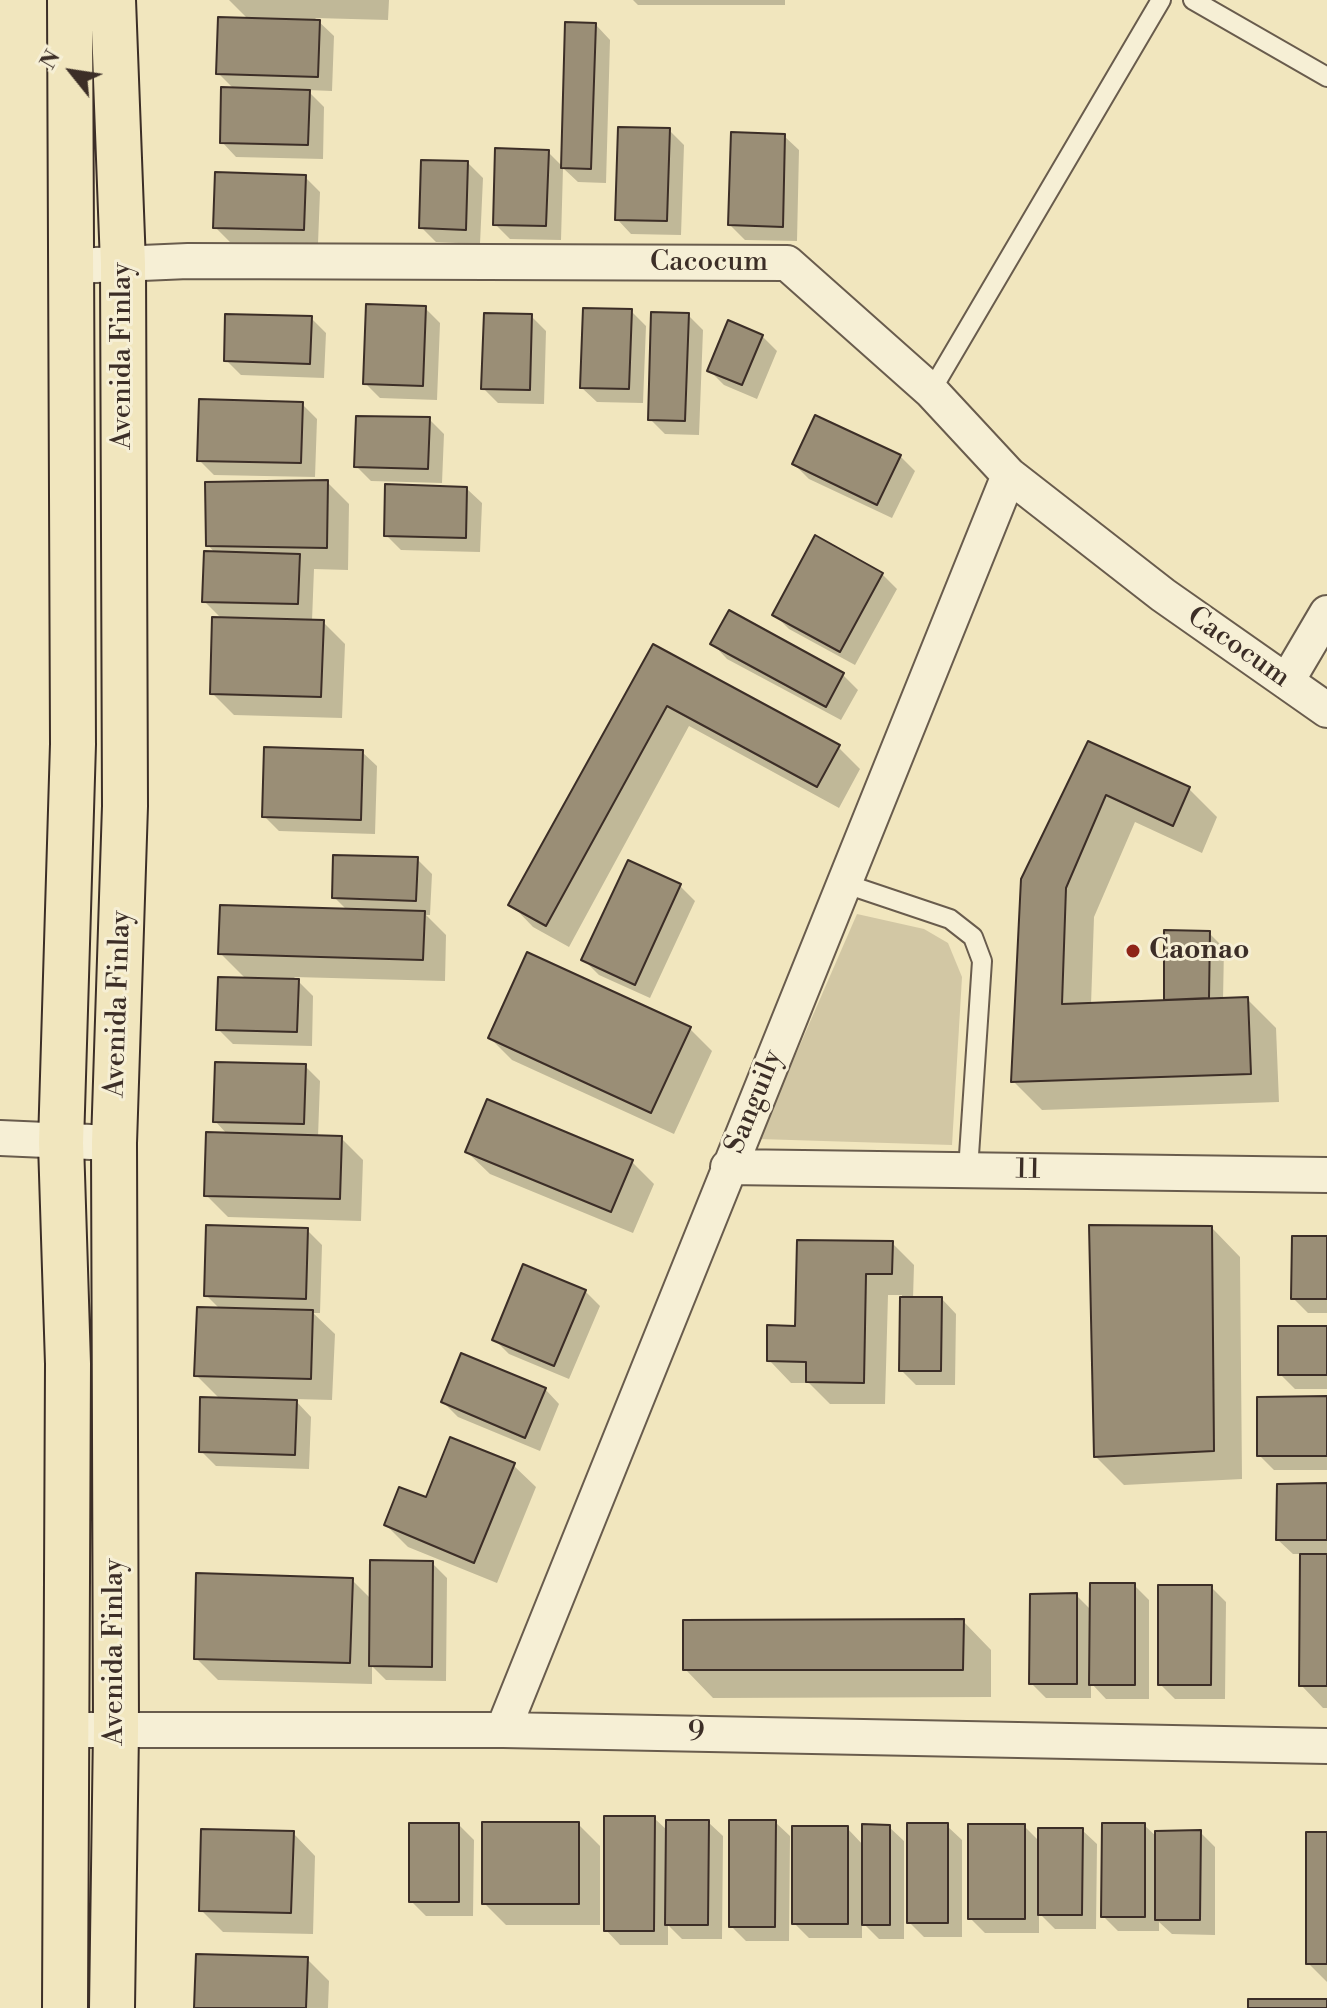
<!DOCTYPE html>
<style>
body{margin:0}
#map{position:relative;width:1327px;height:2008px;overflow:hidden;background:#f1e6be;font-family:"Libre Bodoni",serif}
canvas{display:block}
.north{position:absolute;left:32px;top:32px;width:80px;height:80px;-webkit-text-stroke:6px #f6efd5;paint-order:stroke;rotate:300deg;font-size:22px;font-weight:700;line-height:32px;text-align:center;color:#3c2e27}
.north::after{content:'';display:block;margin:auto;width:28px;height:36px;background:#3c2e27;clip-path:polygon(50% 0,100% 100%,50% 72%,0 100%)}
</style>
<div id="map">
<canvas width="1327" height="2008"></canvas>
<div class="north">N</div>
</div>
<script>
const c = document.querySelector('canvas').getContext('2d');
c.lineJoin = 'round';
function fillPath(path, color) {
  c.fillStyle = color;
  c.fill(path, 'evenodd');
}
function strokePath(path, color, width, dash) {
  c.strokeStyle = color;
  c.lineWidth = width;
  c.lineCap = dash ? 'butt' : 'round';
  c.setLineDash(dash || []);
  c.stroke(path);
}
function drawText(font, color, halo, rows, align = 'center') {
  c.font = font + ' "Libre Bodoni",serif';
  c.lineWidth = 6;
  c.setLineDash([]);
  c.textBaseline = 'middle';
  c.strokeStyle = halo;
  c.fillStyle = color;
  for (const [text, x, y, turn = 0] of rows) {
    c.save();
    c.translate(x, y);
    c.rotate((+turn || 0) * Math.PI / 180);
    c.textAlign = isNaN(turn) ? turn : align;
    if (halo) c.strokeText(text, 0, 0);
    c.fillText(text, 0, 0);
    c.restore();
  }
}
const green = new Path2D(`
 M857 914 924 929 948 943 962 977 952 1145 759 1139Z`);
const shadow = new Path2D(`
 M229 0H389L388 20 315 18 334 36 332 91 307 90 324 107 323 159 236 157 222 142 235 90 218 73 248 19Z
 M633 0H785V5H638Z
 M596 25 610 40 606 183 578 182 563 168 561 240 510 239 495 224 548 152 563 167Z
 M669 130 684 145 681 235 631 234 617 219Z
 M784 136 799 150 797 241 745 240 730 225Z
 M468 163 483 178 480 244 436 242 421 227Z
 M305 177 320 192 318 244 230 242 215 227Z
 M425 308 440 323 437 400 380 398 365 383Z
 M631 311 646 326 643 403 597 402 582 388Z
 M688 315 703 330 699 435 665 434 650 419Z
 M531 316 546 331 544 404 498 403 483 388Z
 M311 318 326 333 324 378 241 375 226 360Z
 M762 336 777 351 757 399 724 385 709 370Z
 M302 404 317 419 315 477 214 475 199 460Z
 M429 419 444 434 442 483 371 481 356 466Z
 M900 456 915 471 892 518 809 479 794 464Z
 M327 482 349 504 348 570 314 569 312 621 323 622 345 644 342 718 234 715 212 693 222 619 204 601 215 553 208 545Z
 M467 489 482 503 480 552 401 550 386 535Z
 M882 574 897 589 855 665 789 629 775 615Z
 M730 613 843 675 858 690 841 720 727 659 713 644Z
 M653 646 838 747 860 769 839 808 689 726 569 947 533 927 511 904Z
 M1089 744 1189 789 1217 817 1202 853 1135 822 1094 917 1091 1005 1166 1002V932L1209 933 1224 948 1223 1000 1247 999 1276 1028 1279 1102 1042 1110 1013 1081Z
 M362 752 377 766 375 834 279 831 264 816Z
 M417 859 432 874 430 915H426L446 935 445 981 294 977 313 996 312 1046 233 1044 218 1029 246 979 221 954 348 911 334 897Z
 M680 886 695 901 650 998 599 975 584 960Z
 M690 1029 712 1051 674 1134 512 1060 490 1038Z
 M305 1066 320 1081 318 1137 341 1138 363 1160 361 1221 228 1217 206 1195 228 1135 215 1121Z
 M488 1102 632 1162 654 1184 633 1233 490 1174 467 1152Z
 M1212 1228 1240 1257 1242 1479 1124 1485 1096 1457Z
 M307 1230 322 1245 320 1313H313L335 1334 332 1400 294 1399 311 1417 309 1469 216 1466 201 1451 221 1400 196 1375 220 1309 206 1295Z
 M1327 1238V1313H1308L1293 1298Z
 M892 1243 914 1265 913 1299H942L956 1314 955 1385H916L901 1370 902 1295H888L885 1404H830L809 1383H791L769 1360 797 1328Z
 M585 1291 600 1306 569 1379 509 1354 494 1339Z
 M1327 1328V1389H1295L1280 1374Z
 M545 1389 559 1404 540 1451 458 1417 443 1402Z
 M1327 1398V1470H1274L1259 1455Z
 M513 1465 536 1487 497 1583 408 1547 386 1525Z
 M1327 1485V1708H1323L1301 1685 1302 1554H1293L1278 1540Z
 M432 1563 447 1578 446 1681 386 1680 372 1666V1684L218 1680 196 1658 352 1580 371 1599Z
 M1134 1585 1149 1600V1699H1106L1091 1683V1698H1046L1031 1683 1076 1595 1092 1611Z
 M1211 1587 1226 1602 1225 1699H1175L1160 1684Z
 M963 1621 991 1650V1697L713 1698 685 1669Z
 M654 1818 668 1831 708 1822 723 1836 722 1939H682L668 1925V1945H620L606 1930Z
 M775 1822 790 1836 789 1941H746L731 1926Z
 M578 1824 600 1846V1925H506L484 1903Z
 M459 1825 474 1840 473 1916H426L411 1901Z
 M1144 1825 1157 1837 1200 1832 1215 1847V1935L1172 1934 1159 1922V1931H1118L1103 1916Z
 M947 1826 962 1840V1937H924L909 1922Z
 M1024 1826 1040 1842 1082 1830 1097 1844 1096 1929H1055L1039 1913V1933H985L970 1918Z
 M889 1827 904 1841V1939H879L862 1922V1938H809L794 1923 847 1828 864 1846Z
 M293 1833 315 1856 313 1934 223 1932 201 1910Z
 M1327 1834V1982L1308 1963Z
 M307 1959 329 1981 328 2008H196Z`);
const building = new Path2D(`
 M218 17 320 20 318 77 216 74Z
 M565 22 596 23 591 169 561 168Z
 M221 87 310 90 308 145 220 143Z
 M618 127 670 128 667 221 615 220Z
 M731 132 785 134 783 227 728 225Z
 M495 148 549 150 546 226 493 225Z
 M421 160 468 161 466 230 419 228Z
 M215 172 306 175 304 230 213 228Z
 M366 304 426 306 423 386 363 384Z
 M583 308 632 309 629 389 580 388Z
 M651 312 689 313 685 421 648 420Z
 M484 313 532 314 530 390 481 389Z
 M225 314 312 316 310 364 224 361Z
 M728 320 763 335 742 385 707 371Z
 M199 399 303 402 301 463 197 461Z
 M815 415 901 455 877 505 792 464Z
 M356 416 430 417 428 469 354 467Z
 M328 480 327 548 206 546 205 482Z
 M385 484 467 487 466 538 384 536Z
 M815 535 883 573 840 652 772 615Z
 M204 551 300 554 298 604 202 602Z
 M729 610 844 673 826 707 710 644Z
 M212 617 324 620 321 697 210 694Z
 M653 644 840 745 817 787 667 706 546 926 508 905Z
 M1088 741 1190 787 1173 826 1106 795 1066 888 1062 1004 1248 997 1251 1074 1011 1082 1021 879Z
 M264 747 363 750 361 820 262 817Z
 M333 855 418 857 416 901 332 898Z
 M628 860 681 884 635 985 581 960Z
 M220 905 425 911 423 960 218 954Z
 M1164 930 1210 931 1209 998 1164 1000Z
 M527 952 691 1027 651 1113 488 1038Z
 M218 977 299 979 297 1032 216 1030Z
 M215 1062 306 1064 304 1124 213 1122Z
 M487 1099 633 1160 611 1212 465 1152Z
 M206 1132 342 1136 340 1199 204 1196Z
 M206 1225 308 1228 306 1299 204 1296Z
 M1089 1225 1212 1226 1214 1451 1094 1457Z
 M1292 1236H1327V1299H1291Z
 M797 1240 893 1241 892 1274H866L864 1383 806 1382V1362L767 1361V1325L795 1326Z
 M523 1264 586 1290 554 1366 492 1340Z
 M900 1297H942L941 1371H899Z
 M197 1307 313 1310 311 1379 194 1376Z
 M1278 1326H1327V1375H1278Z
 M461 1353 546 1388 525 1438 441 1402Z
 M1327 1396V1456H1257V1397Z
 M200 1397 297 1400 295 1455 199 1452Z
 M450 1437 515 1463 474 1563 384 1525 399 1487 426 1497Z
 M1327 1483V1540H1276L1277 1484Z
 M1300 1554H1327V1686H1299Z
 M370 1560 433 1561 432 1667 369 1666Z
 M196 1573 353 1578 350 1663 194 1659Z
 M1090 1583H1135V1685H1089Z
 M1158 1585H1212L1211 1685H1158Z
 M1077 1593V1684H1029L1030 1594Z
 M964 1619 963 1670H683V1620Z
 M604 1816H655L654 1931H604Z
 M666 1820H709L708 1925H665Z
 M729 1820H776L775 1927H729Z
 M482 1822H579V1904H482Z
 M409 1823H459V1902H409Z
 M907 1823H948V1923H907Z
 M1102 1823H1145V1917H1101Z
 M862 1824 890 1825V1925H862Z
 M968 1824H1025V1919H968Z
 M792 1826H848V1924H792Z
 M1038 1828H1083L1082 1915H1038Z
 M201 1829 294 1831 291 1913 199 1911Z
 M1201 1830 1200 1920H1155V1831Z
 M1306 1832H1327V1964H1306Z
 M196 1954 308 1957 306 2008H194Z
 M1248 1999H1327V2008H1248Z`);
const service = new Path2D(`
 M1193 0 1327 77
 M931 391 1161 0
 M843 883 950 919 973 937 982 961 968 1170`);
const minor = new Path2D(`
 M73 266 188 261 787 263 931 391 1009 475 1163 595 1327 710
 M1287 681 1327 613
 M0 1138 114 1143
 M728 1167 1327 1175
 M66 1730H503L1327 1746
 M503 1730 1009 475`);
const primary = new Path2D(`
 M65 2008 68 1364 61 1143 73 744 70 0
 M112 2008 116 1730 114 1143 125 806 123 264 113 0`);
const markers = [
 [1133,951,8,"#8f2418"]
];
const streetNames = [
 ["Cacocum",709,263],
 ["Avenida Finlay",123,356,-90],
 ["Cacocum",1238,648,35],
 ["Avenida Finlay",119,1004,-88],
 ["Sanguily",755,1102,-68],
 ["11",1028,1171,1],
 ["Avenida Finlay",115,1652,-90],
 ["9",696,1733,1]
];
const poiNames = [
 ["Caonao",1149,951]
];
fillPath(green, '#d2c7a4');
fillPath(shadow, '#0003');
fillPath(building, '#9a8e76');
strokePath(building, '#3c2e27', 2);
strokePath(service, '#695c4d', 22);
strokePath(minor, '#695c4d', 38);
strokePath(primary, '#3c2e27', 48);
strokePath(service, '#f6efd5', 18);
strokePath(minor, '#f6efd5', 34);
strokePath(primary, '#f1e6be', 44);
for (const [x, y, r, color] of markers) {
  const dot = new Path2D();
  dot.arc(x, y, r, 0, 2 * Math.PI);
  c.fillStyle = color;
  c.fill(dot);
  strokePath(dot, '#f6efd5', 3);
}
drawText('28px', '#3c2e27', '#f6efd5', streetNames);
drawText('bold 28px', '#3c2e27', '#f6efd5', poiNames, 'left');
</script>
